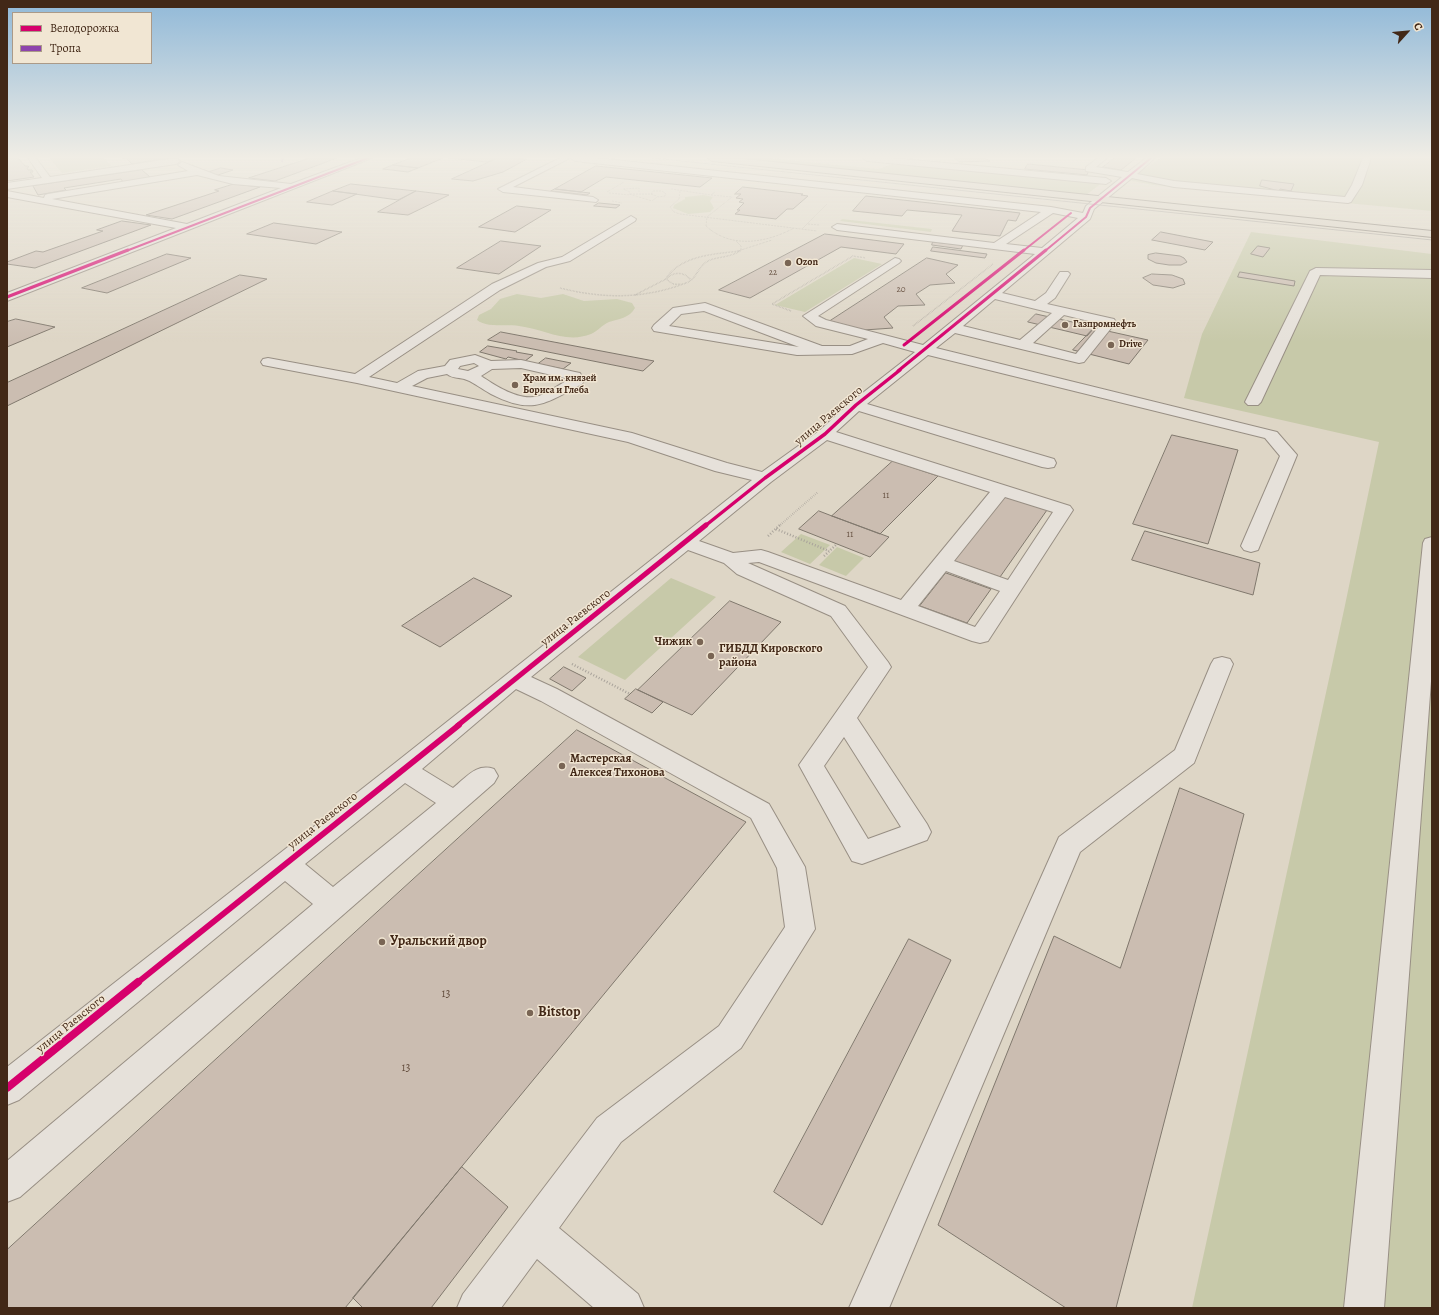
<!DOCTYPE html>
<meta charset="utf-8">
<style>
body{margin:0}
#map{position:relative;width:1439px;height:1315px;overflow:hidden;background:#ded6c6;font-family:Alegreya,serif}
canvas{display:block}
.frame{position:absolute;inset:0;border:8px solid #422817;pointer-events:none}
.legend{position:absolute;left:12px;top:12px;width:140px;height:52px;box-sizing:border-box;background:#f1e6d3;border:1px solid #ab9a88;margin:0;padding:5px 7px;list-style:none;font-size:12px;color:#422817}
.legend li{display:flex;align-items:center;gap:8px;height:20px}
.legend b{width:20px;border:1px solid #ab9a88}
.north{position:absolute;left:1387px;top:12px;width:40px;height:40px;-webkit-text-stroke:3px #f1e6d3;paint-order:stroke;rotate:63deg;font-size:11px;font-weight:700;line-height:16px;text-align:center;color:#422817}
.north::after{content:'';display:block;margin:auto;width:14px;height:18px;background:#422817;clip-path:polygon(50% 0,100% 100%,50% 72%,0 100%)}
</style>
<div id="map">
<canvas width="1439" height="1315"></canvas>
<div class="frame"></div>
<ul class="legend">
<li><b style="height:5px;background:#d6006c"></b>Велодорожка</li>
<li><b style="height:5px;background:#8e44ad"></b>Тропа</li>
</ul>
<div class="north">С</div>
</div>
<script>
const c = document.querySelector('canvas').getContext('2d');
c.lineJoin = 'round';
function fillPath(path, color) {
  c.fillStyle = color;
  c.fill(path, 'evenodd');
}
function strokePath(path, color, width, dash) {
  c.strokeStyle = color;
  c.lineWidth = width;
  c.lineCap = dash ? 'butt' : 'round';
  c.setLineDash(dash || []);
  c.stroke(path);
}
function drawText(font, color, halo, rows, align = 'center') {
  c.font = font + ' Alegreya,serif';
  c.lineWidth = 3;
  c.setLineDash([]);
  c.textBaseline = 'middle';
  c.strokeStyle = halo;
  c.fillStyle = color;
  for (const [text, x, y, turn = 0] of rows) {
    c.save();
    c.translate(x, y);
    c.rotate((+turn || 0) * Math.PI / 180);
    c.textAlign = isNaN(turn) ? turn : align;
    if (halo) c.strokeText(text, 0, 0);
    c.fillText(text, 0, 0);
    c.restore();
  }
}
const green = new Path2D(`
 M49 158H104L112 166 62 173Z
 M728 158H770L878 169 892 164 1102 183 1086 195Z
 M1160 158H1432V211L1153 185 1128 180Z
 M704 195 713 197 710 201 714 208 710 212 688 214 673 208 674 205 685 199V197Z
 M842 219 932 229 931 232 840 221Z
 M1251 232 1432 254V1308H1192L1344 610 1379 442 1184 398 1202 334Z
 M854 258 882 264 805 312 775 305Z
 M517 294 541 298 563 294 584 301 617 299 632 303 635 308C630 318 618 319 609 322 602 325 598 331 591 334 566 344 544 329 519 326 507 324 486 328 477 320L479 315 491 309 500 299Z
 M801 534 830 545 810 564 781 552Z
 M837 547 864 558 846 576 819 565Z
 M671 578 716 597 625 680 578 657Z`);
const building = new Path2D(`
 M7 158H18L25 166H28L29 167 27 168 28 170H32L33 172H30L34 177 7 181Z
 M123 158H167L132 164 127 159Z
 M310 158H337L275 181 249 178Z
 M411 158H443L418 168 393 165Z
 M449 158H498L488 162Z
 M498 158 527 159 503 172 473 181 452 179Z
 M955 158H985L990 161 960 162Z
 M1115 158H1136L1121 170 1103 167Z
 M1028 164 1089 170 1087 175 1025 169Z
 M393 165 418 168 408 172 383 169Z
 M596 166 645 171 712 178 700 187 606 177 581 192 555 189Z
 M221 168 233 170 218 175 206 173Z
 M142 170 150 177 123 182 121 179 64 188 66 190 38 195 33 186Z
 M1262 180 1294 184 1291 191 1280 189 1279 191 1260 186Z
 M234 184 260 187 172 219 146 215 219 191 215 190Z
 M351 184 416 191 398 200 333 191Z
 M743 187 803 194 801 195 808 196 793 209H787L776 219 735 214 740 210H737L744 203 739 202 743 199 736 198 741 194H735Z
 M555 189 581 192 590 193 587 195 551 191Z
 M333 191 357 194 332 205 307 202Z
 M416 191 449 195 408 215 378 212Z
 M866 196 1012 212 1020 213 1016 221 1008 220 1000 236 952 231 962 215 907 210 902 216 853 211Z
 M599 203 620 205 616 208 594 206Z
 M517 206 551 210 515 232 479 227Z
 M122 221 151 225 35 268 7 264V262L36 251 43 252 103 231 97 230Z
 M274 223 342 232 316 244 247 234Z
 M1161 232 1213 242 1205 250 1152 240Z
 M825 234 904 244 896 254 841 247 750 298 719 290Z
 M501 241 541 246 499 274 457 268Z
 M933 242 963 245 961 249 932 245Z
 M1258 246 1270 248 1263 257 1251 254Z
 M933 247 987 254 985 258 931 251Z
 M1156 253 1180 256 1184 258 1187 262 1181 265H1169L1156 263 1148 259V255Z
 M167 254 191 258 107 293 82 288Z
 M927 258 958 265 946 274 955 283 930 285 916 294 925 305 898 306 884 317 893 328 864 330 830 321Z
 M1240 272 1295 281 1294 286 1238 277Z
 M1152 274 1172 275 1183 279 1185 284 1173 288 1153 285 1143 278Z
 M240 275 267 279 7 406V383Z
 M1036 314 1095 327 1087 336 1028 322Z
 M16 319 55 327 7 347V322Z
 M1094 328 1148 340 1129 364 1073 350Z
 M501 332 654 361 643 371 488 340Z
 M488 346 517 351 516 352 533 355 525 361 508 357 506 359 480 352Z
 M546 358 571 363 563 369 538 364Z
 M1172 435 1238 450 1208 544 1133 524Z
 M893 461 938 476 880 534 832 516Z
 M1005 497 1047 510 1000 577 954 561Z
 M819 511 832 516 889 537 870 557 799 529Z
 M1145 531 1260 563 1253 595 1132 560Z
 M946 573 991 589 967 623 920 606Z
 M474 578 512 596 440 647 402 626Z
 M730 601 781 622 692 715 638 690Z
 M564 667 586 678 572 691 550 679Z
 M636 689 663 702 652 713 625 699Z
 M577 730 746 822 345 1308H7V1250Z
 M1180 788 1244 814 1116 1308H1066L938 1225 1054 936 1120 968Z
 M909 939 951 960 822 1225 774 1192Z
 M462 1167 508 1207 431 1308H363L353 1298Z`);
const pathFar3 = new Path2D(`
 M671 189 711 195 715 192
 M653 191H662L666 194 665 196 659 197 651 194Z
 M680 191 679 199 670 207 674 212 680 214 817 231
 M607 192 624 182
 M630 192 623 189 639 188V192
 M609 193 630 195
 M653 194H629L652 201 657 197
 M711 195 732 197 707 217 706 226C731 249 766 243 794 228
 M612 201 622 203
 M808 224 819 225
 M802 229 827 204
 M736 241 741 246V250L772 240
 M737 251H740
 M739 251 741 250`);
const pathFar2 = new Path2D(`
 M667 277C683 255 715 254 740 251
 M690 279C683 271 673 272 666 279L673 284C698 287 694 268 708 261 718 256 731 258 741 250
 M560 288C604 299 644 299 686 283
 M635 295 666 279
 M791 311 772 304 853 256 866 258
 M913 326 993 264`);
const pathFar1 = new Path2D(`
 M779 526 818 492`);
const path = new Path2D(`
 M776 529 829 551
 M768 536 780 525
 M824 556 837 544
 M572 664 630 694`);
const minor = new Path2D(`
 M28 158H36L50 177 176 158 180 161 176 164 7 189V183L42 178Z
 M361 158H372L7 301V293L176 228 7 197V191L44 198 45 195 48 194 188 171 178 165 182 162 219 176 291 184ZM197 175 233 184 281 188 187 224 52 199Z
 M560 158H570L513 187 593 197 598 200 596 202 503 192 498 189Z
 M571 158H597L1051 207 1083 213 1086 206 1122 177 1086 171V167L1098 158H1107L1096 167 1128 172 1146 158H1155L1137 174 1174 181 1345 197 1352 185 1363 158H1371L1362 185 1351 202 1348 203 1174 187 1132 178 1094 209 1090 219 1002 293 1035 301 1046 293 1060 272H1068L1070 274 1055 298 1047 304 1114 319 1116 322 1084 362 1079 363 955 333 936 348 1277 432 1297 455 1258 550 1251 552 1244 550 1241 546 1280 456 1265 438 928 355 867 404 1054 459 1056 463 1054 467 1048 468 1042 467 859 411 836 432 1070 506 1073 510 988 641 980 643 972 641 759 562 748 563 845 606 888 662 891 667 857 718 927 824 931 832 927 840 862 864 852 861 799 765 868 667 831 616 737 574 724 563 688 550 531 677 557 689 769 804 805 867 815 929 741 1048 621 1142 559 1228 638 1294 644 1308H594L537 1259 501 1308H457L463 1294 597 1118 719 1026 785 927 777 868 751 818 541 701 516 689 422 769 453 788C467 777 476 763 494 769L498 776 494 783 20 1197 7 1202V1161L313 904 285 881 19 1100 7 1105V1067L395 763 752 480 715 471 628 442 357 383 268 366 263 365 261 362 263 359 268 358 355 374 492 284 538 263 562 257 631 216 636 219 635 221 570 261 546 267 500 290 369 377 397 383 418 371 445 366 450 360 475 355 491 361 521 360 575 372 580 373 584 381 582 384C545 404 532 415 491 394 483 390 475 383 467 380 460 377 453 379 447 374L427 378 412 386 632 433 727 463 762 472 819 431 851 402 915 352 883 343 852 354 797 355 654 331 652 328 654 325 673 308 705 303 822 346H850L868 339 816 326 803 316 895 258 899 259 901 261 899 263 818 316 826 320 923 345 1035 254 837 230 832 227 837 224 994 243 1041 212 575 161ZM1053 213 1078 218 1042 248 1006 244ZM995 299 1052 313 1020 340 963 326ZM704 311 799 347 669 326 681 314ZM1064 315 1101 324 1076 354 1033 343ZM474 363 479 366 468 371 458 369 460 366ZM521 368 569 379C559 385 549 392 539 396 520 402 496 386 481 376L492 369ZM827 440 990 492 901 600 768 552 761 550 733 553 699 541 771 482ZM1005 497 1053 512 1008 580 954 561ZM946 571 1000 591 975 627 918 606ZM844 737 901 827 868 839 824 766ZM405 783 436 803 333 887 305 864Z
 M863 158H892L1106 178 1111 181 1106 184 867 161Z
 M1316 268 1432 270V278L1320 275 1261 402 1258 405H1248L1245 402 1310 271Z
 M1432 537V668L1384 1308H1344L1423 543 1425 539Z
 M1222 657 1230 659 1233 664 1194 763 1080 852 889 1308H849L1059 837 1175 750 1211 664 1214 659Z`);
const major = new Path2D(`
 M708 158H735L1432 231V237L712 161Z`);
const tram = new Path2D(`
 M653 158 1432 240`);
const quiet = new Path2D(`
 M282 162 283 158`);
const cyclewayFar5 = new Path2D(`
 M126 251 368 158
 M1023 251 1071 213
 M1045 251 1086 217 1090 208 1151 158`);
const cyclewayFar4 = new Path2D(`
 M7 297 128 250
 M904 345 1024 250
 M898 371 1046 250`);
const cyclewayFar3 = new Path2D(`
 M705 526 765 478 825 434 856 405 900 370`);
const cyclewayFar2 = new Path2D(`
 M457 726 706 525`);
const cyclewayFar1 = new Path2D(`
 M137 983 459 725`);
const cycleway = new Path2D(`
 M7 1088 138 982`);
const markers = [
 [788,263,4,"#796554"],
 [1065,325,4,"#796554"],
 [1111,345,4,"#796554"],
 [515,385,4,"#796554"],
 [700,642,4,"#796554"],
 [711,656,4,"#796554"],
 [562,766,4,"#796554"],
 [382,942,4,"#796554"],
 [530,1013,4,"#796554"]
];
const farNumbernames = [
 ["22",773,273],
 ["20",901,290]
];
const farPoinames = [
 ["Ozon",796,263],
 ["Газпромнефть",1073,325],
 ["Drive",1119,345],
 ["Храм им. князей",523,379],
 ["Бориса и Глеба",523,391]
];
const numberNames = [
 ["11",886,496],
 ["11",850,535]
];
const streetNames = [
 ["улица Раевского",829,416,-40],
 ["улица Раевского",576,618,-38],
 ["улица Раевского",323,821,-38],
 ["улица Раевского",71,1024,-39]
];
const poiNames = [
 ["Чижик",692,642,"right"],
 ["ГИБДД Кировского",719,649],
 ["района",719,663],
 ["Мастерская",570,759],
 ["Алексея Тихонова",570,773]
];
const nearNumbernames = [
 ["13",446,994],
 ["13",406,1068]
];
const nearPoinames = [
 ["Уральский двор",390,942],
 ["Bitstop",538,1013]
];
fillPath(green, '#c7c9a9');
fillPath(building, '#cbbdb1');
strokePath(building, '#80786d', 1);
strokePath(minor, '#988f84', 2);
strokePath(major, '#80786d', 2);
strokePath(pathFar3, '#a9a39b', 1, [0.5, 1]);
strokePath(pathFar2, '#a9a39b', 1.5, [0.5, 1]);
strokePath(pathFar1, '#a9a39b', 2, [0.5, 1.5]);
strokePath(path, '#a9a39b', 2.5, [1, 2]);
fillPath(minor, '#e6e1da');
fillPath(major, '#dad2c4');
strokePath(tram, '#a9a39b', 1);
strokePath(quiet, '#8e44ad', 2, [3.5, 2]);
strokePath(cyclewayFar5, '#d6006c', 2);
strokePath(cyclewayFar4, '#d6006c', 3);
strokePath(cyclewayFar3, '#d6006c', 3.5);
strokePath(cyclewayFar2, '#d6006c', 5);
strokePath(cyclewayFar1, '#d6006c', 6);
strokePath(cycleway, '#d6006c', 8);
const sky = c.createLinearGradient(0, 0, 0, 342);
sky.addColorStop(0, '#91b9d8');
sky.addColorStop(0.46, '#f0ede5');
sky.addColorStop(1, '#f0ede500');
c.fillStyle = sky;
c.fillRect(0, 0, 1439, 342);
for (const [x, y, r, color] of markers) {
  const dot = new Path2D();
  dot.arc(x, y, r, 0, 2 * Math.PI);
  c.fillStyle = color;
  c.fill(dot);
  strokePath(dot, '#f1e6d3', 1.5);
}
drawText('9px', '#665040', null, farNumbernames);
drawText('bold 10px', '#422817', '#f1e6d3', farPoinames, 'left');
drawText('10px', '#665040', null, numberNames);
drawText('12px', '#422817', '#f1e6d3', streetNames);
drawText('bold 12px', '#422817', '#f1e6d3', poiNames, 'left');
drawText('12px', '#665040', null, nearNumbernames);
drawText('bold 14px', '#422817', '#f1e6d3', nearPoinames, 'left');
</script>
